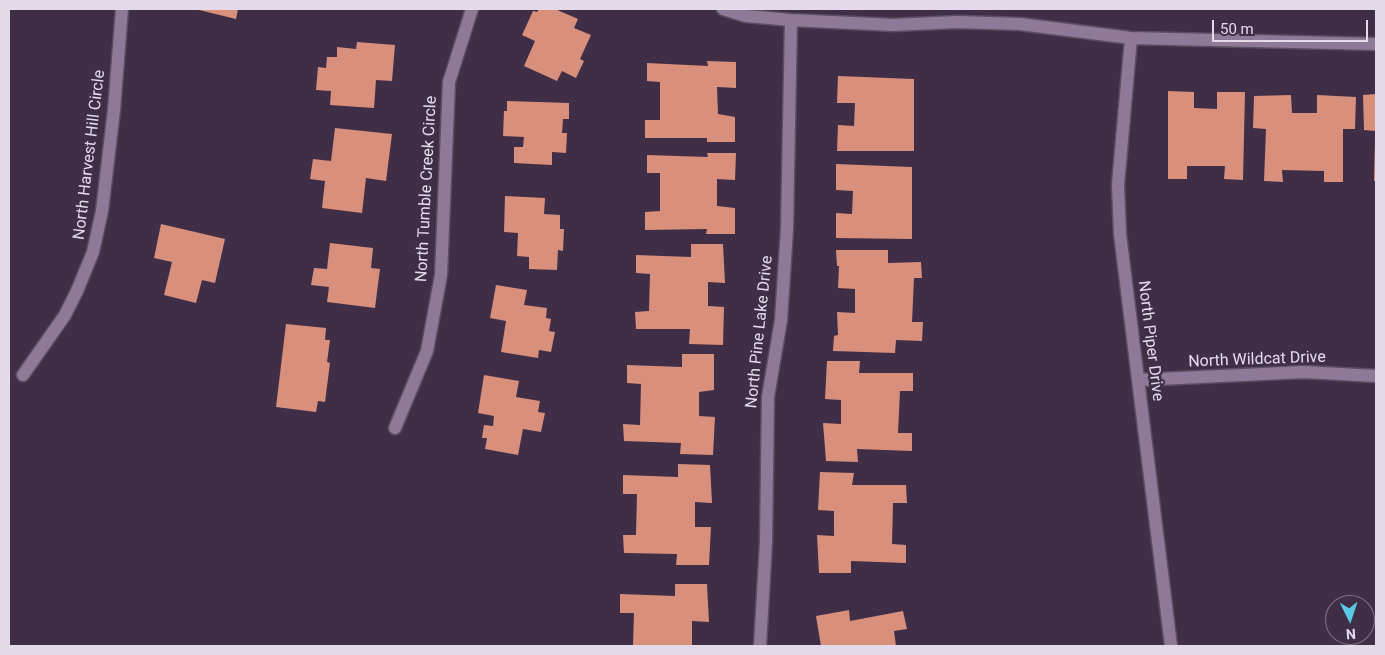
<!DOCTYPE html>
<style>
body{margin:0}
#map{position:relative;width:1385px;height:655px;overflow:hidden;background:#402e47;font-family:Roboto,sans-serif}
canvas{display:block}
.frame{position:absolute;inset:0;border:10px solid #e5daea;pointer-events:none}
.north{position:absolute;left:1325px;top:595px;width:50px;height:50px;box-sizing:border-box;background:#402e47;border:1px solid #827388;border-radius:50%;rotate:176deg;font-size:14px;font-weight:700;line-height:20px;text-align:center;color:#e5daea}
.north::after{content:'';display:block;margin:auto;width:18px;height:22px;background:#59c8e5;clip-path:polygon(50% 0,100% 100%,50% 72%,0 100%)}
.scale{position:absolute;left:1212px;top:20px;width:156px;height:22px;box-sizing:border-box;border:2px solid #e5daea;border-top:0;padding-left:6px;font-size:15px;line-height:18px;white-space:nowrap;color:#e5daea;-webkit-text-stroke:4px #402e47;paint-order:stroke}
</style>
<div id="map">
<canvas width="1385" height="655"></canvas>
<div class="frame"></div>
<div class="north">N</div>
<div class="scale">50 m</div>
</div>
<script>
const c = document.querySelector('canvas').getContext('2d');
c.lineJoin = 'round';
function fillPath(path, color) {
  c.fillStyle = color;
  c.fill(path, 'evenodd');
}
function strokePath(path, color, width, dash) {
  c.strokeStyle = color;
  c.lineWidth = width;
  c.lineCap = dash ? 'butt' : 'round';
  c.setLineDash(dash || []);
  c.stroke(path);
}
function drawText(font, color, halo, rows, align = 'center') {
  c.font = font + ' Roboto,sans-serif';
  c.lineWidth = 5;
  c.setLineDash([]);
  c.textBaseline = 'middle';
  c.strokeStyle = halo;
  c.fillStyle = color;
  for (const [text, x, y, turn = 0] of rows) {
    c.save();
    c.translate(x, y);
    c.rotate((+turn || 0) * Math.PI / 180);
    c.textAlign = isNaN(turn) ? turn : align;
    if (halo) c.strokeText(text, 0, 0);
    c.fillText(text, 0, 0);
    c.restore();
  }
}
const building = new Path2D(`
 M195 9H238L236 19Z
 M539 9H555L578 19 574 28 591 35 580 59 584 61 576 78 562 71 557 81 524 66 535 41 522 35 533 11 537 12Z
 M357 42 395 45 392 81 376 80 374 108 330 105 331 91 316 90 318 67 326 68 327 57H337V47L356 49Z
 M707 61 736 62V88L717 87 718 114 735 117V142H707V138H645V120H660V82L647 81V63L708 66Z
 M838 76 914 79V151H837L838 125 854 126 855 103H837Z
 M1168 91 1194 92V108L1217 109V92H1245L1243 180 1224 179 1225 166H1187V179H1168Z
 M1376 94V131L1364 130 1363 95Z
 M1291 95 1292 113H1317V95L1356 97 1355 129H1343V182H1324V171L1282 170 1283 182 1264 181 1266 129 1253 128 1254 96Z
 M507 101 569 103V119H563L562 133H567L566 153 552 152V165L514 163V147H523L524 137 503 136 504 111H507Z
 M335 128 392 134 386 181 366 178 362 213 322 208 325 181 310 179 313 159 331 161Z
 M1375 139H1376V181H1374Z
 M707 153H736L735 180 717 179V206L735 208V234H706L707 229 645 230V212L660 211V173H647V155L708 157Z
 M836 164 912 167V239L836 238V213L852 214 853 191 836 190Z
 M505 196 545 198 544 214 560 215V229H564L563 251 558 250 557 270 529 269V257L517 256 518 233 504 232Z
 M161 224 225 239 215 283 202 280 196 303 164 295 172 262 154 258Z
 M330 243 373 248 371 268 380 269 375 308 327 302 329 287 311 285 314 268 327 269Z
 M691 244H723L725 283 708 282V306L724 307 723 345 689 344 690 329H636L635 312 649 311 650 274 636 273V255L691 257Z
 M836 250H888V263L921 262 922 278H914L912 322H923L922 341 896 340 895 353 833 351 834 336 838 335 837 312 855 313V289L838 288 839 266H837Z
 M496 285 527 290 524 305 547 308 546 318 551 319 549 331 555 332 551 352 539 350 538 358 501 352 506 321 490 318Z
 M286 324 326 328 325 340H330L327 362 330 363 325 402 318 401 316 412 276 407Z
 M682 354H714V390L699 392V416L715 417 713 455 680 454 681 443 624 441 623 424 640 425 641 384 627 383V365L682 367Z
 M827 361H860L859 373H913V391H900L898 433H912V451L857 449 858 462 826 461 823 423 841 424V400L825 399Z
 M484 375 519 381 516 397 540 401 538 412 545 413 541 432 523 429 518 455 485 449 487 438H482L484 425 493 426 494 416 478 413Z
 M678 464 710 465 712 503 695 502V527H711L709 565H676L677 554 624 553 623 535H636L637 494H623V475L678 477Z
 M820 472 854 473 852 485H906L907 503H893L892 544 906 545V563L851 561V573H819L817 535 834 536V511L818 510Z
 M675 584H707L709 622 692 621V646H633L634 613H620V594L675 596Z
 M849 610 850 621 903 611 907 629 894 631 896 646H821L816 616Z`);
const minor = new Path2D(`
 M723 9 746 16 791 20 893 25 957 22 1020 24 1131 38 1376 44
 M1131 38 1118 185 1120 234 1171 646
 M23 375 65 315 77 291 93 252 102 211 114 110 122 9
 M1138 380 1304 372 1376 376
 M395 428 427 351 441 275 449 82 472 9
 M760 646 766 542 768 397 781 320 787 229 791 20`);
const streetNames = [
 ["North Harvest Hill Circle",90,155,-83],
 ["North Tumble Creek Circle",427,189,-87],
 ["North Pine Lake Drive",760,332,-84],
 ["North Piper Drive",1150,341,83],
 ["North Wildcat Drive",1257,360,-2]
];
fillPath(building, '#d8907d');
strokePath(minor, '#5b4d62', 15);
strokePath(minor, '#8e7a97', 12);
drawText('16px', '#e5daea', '#402e47', streetNames);
</script>
